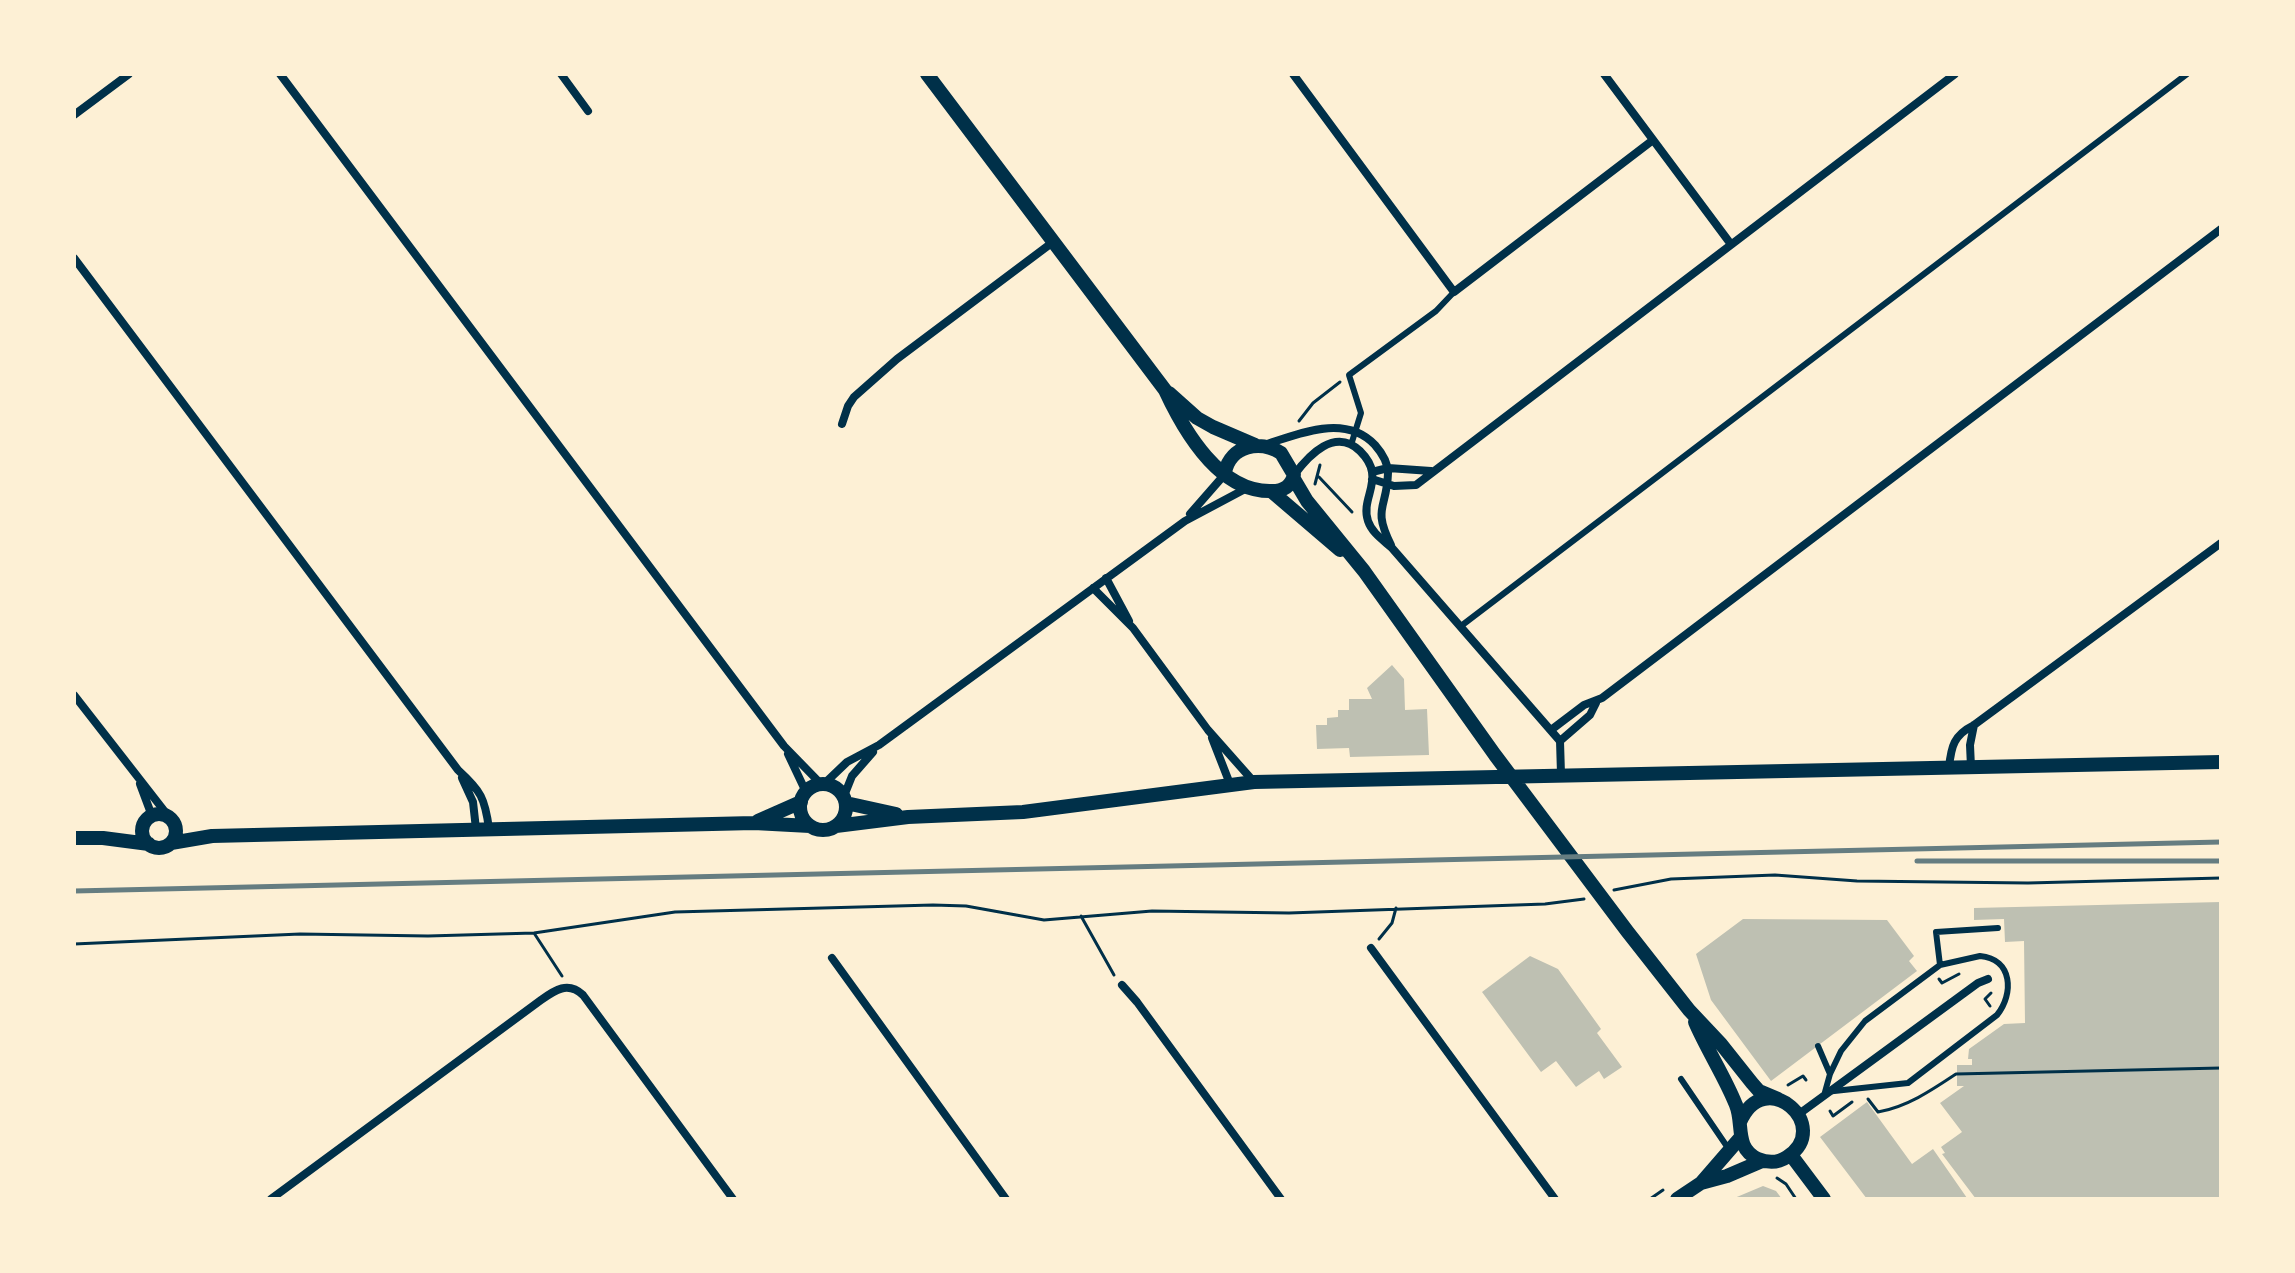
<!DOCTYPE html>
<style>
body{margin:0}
#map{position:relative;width:2295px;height:1273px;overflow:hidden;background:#fdf0d5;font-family:"Titillium Web",sans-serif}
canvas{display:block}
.frame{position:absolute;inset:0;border:76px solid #fdf0d5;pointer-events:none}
</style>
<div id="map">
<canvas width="2295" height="1273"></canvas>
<div class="frame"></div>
</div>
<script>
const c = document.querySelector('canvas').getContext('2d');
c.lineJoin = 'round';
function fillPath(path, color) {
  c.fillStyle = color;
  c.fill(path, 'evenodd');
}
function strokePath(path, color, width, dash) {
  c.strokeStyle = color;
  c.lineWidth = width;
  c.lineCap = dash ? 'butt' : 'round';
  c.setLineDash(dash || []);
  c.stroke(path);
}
const building = new Path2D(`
 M1392 665 1404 679 1405 710 1427 709 1429 755 1350 757 1349 748 1317 749 1316 725H1327V718L1338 717V710H1349V699H1372L1367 688Z
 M2221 902V1198L1976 1199 1942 1154 1945 1153 1941 1147 1962 1132 1940 1103 1964 1086H1957V1065H1972V1059H1968L1969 1049 2004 1024 2025 1023 2024 941 2005 942 2004 919 1974 920V908Z
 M1743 919 1887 920 1914 956 1909 961 1917 971 1771 1081 1711 1000 1696 954Z
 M1530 956 1558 969 1601 1029 1597 1033 1622 1067 1604 1079 1599 1071 1576 1087 1556 1061 1541 1072 1482 992Z
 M1867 1102 1912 1164 1933 1149 1967 1198 1867 1199 1820 1137Z
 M1763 1186 1776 1191 1782 1199H1732Z`);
const path = new Path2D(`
 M1299 421 1313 403 1340 382
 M1319 477 1352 512
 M1315 484 1320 465
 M1614 890 1671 879 1775 875 1857 881 2028 883 2221 878
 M1081 916 1114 975
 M534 933 562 976
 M1379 939 1392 923 1396 908
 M74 944 300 934 428 936 534 933 675 912 933 905 966 906 1044 920 1152 911 1289 913 1545 904 1584 899
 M1939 979 1942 983 1959 974
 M1990 1006 1985 999 1991 993
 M1788 1085 1803 1076 1806 1080
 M1868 1099 1878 1112C1907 1107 1932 1090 1956 1074L2221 1068
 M1830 1111 1833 1116 1852 1102
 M1777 1178 1786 1184 1796 1199
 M1650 1199 1663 1190`);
const service = new Path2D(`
 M1351 445 1361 413 1349 375 1436 311 1454 292
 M1461 626 2187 74
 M1980 956C2013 959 2014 994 1997 1015L1908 1083 1825 1092 1830 1074 1841 1051 1865 1021 1940 965Z
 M1940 965 1936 932 1998 928
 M1818 1046 1830 1074
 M1681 1079 1728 1148`);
const minor = new Path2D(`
 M280 74 784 746 821 784
 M561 74 588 111
 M1293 74 1454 292 1653 140
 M1604 74 1730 243
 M74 115 129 74
 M74 258 458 770C481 791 485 798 489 829
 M842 424 848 406 854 397 897 359 1053 242
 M1264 445C1299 434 1345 413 1375 445 1382 453 1388 462 1388 473 1387 509 1372 507 1391 545
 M1372 472 1388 468 1431 471
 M1294 475C1309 455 1335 427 1360 451 1366 457 1371 464 1372 472 1375 489 1362 503 1368 521 1372 533 1383 540 1392 548L1560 741 1561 774
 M1372 479 1394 486 1416 485 1955 74
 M1190 514 1225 474
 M1106 578 1129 621
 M1093 588 1133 628 1208 730 1254 782
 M74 695 169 817
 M1551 730 1584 705 1602 698 2221 229
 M1212 738 1230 784
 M1560 741 1590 715 1596 703
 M788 754 806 792
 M1971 767 1970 745 1974 725
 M1949 768C1951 746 1954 735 1974 725L2221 543
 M462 778 473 802 476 829
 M140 784 152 816
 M824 784 847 762 879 745 1185 521 1247 488
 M844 796 852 776 873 752
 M1371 948 1555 1199
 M832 958 1006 1199
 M1122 985 1137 1002 1281 1199
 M1799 1114 1978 983 1988 979
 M271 1199 541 1000C555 990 568 981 583 995L733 1199`);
const tertiary = new Path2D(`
 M927 74 1165 390C1184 431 1220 493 1272 491 1284 491 1291 486 1294 475L1281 453C1260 440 1231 445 1225 472
 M1169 393 1197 418 1213 427 1255 445
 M1294 479 1307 501 1364 571 1495 755 1627 931 1689 1010 1721 1044 1752 1083 1759 1091 1778 1099
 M1271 491 1340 550
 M800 807a23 23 0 1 1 46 0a23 23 0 1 1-46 0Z
 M846 803 896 814
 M142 831a17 17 0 1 1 34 0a17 17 0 1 1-34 0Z
 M758 821 801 802
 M836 826 908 817 1023 812 1254 782 2221 762
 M74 838H103L149 844
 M171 843 212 836 754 823 810 826
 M1695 1022C1707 1050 1725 1077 1736 1105 1744 1124 1734 1148 1758 1159 1768 1163 1778 1163 1787 1157 1834 1127 1765 1064 1740 1122
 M1791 1155 1824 1199
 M1701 1183 1727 1176 1762 1161
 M1677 1199 1701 1183 1740 1138`);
const rail = new Path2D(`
 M1917 861H2221
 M74 891 2221 842`);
fillPath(building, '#bec0b2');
strokePath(path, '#003049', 3);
strokePath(service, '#003049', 6);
strokePath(minor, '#003049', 8);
strokePath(tertiary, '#003049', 14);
strokePath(rail, '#657d81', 5);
</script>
